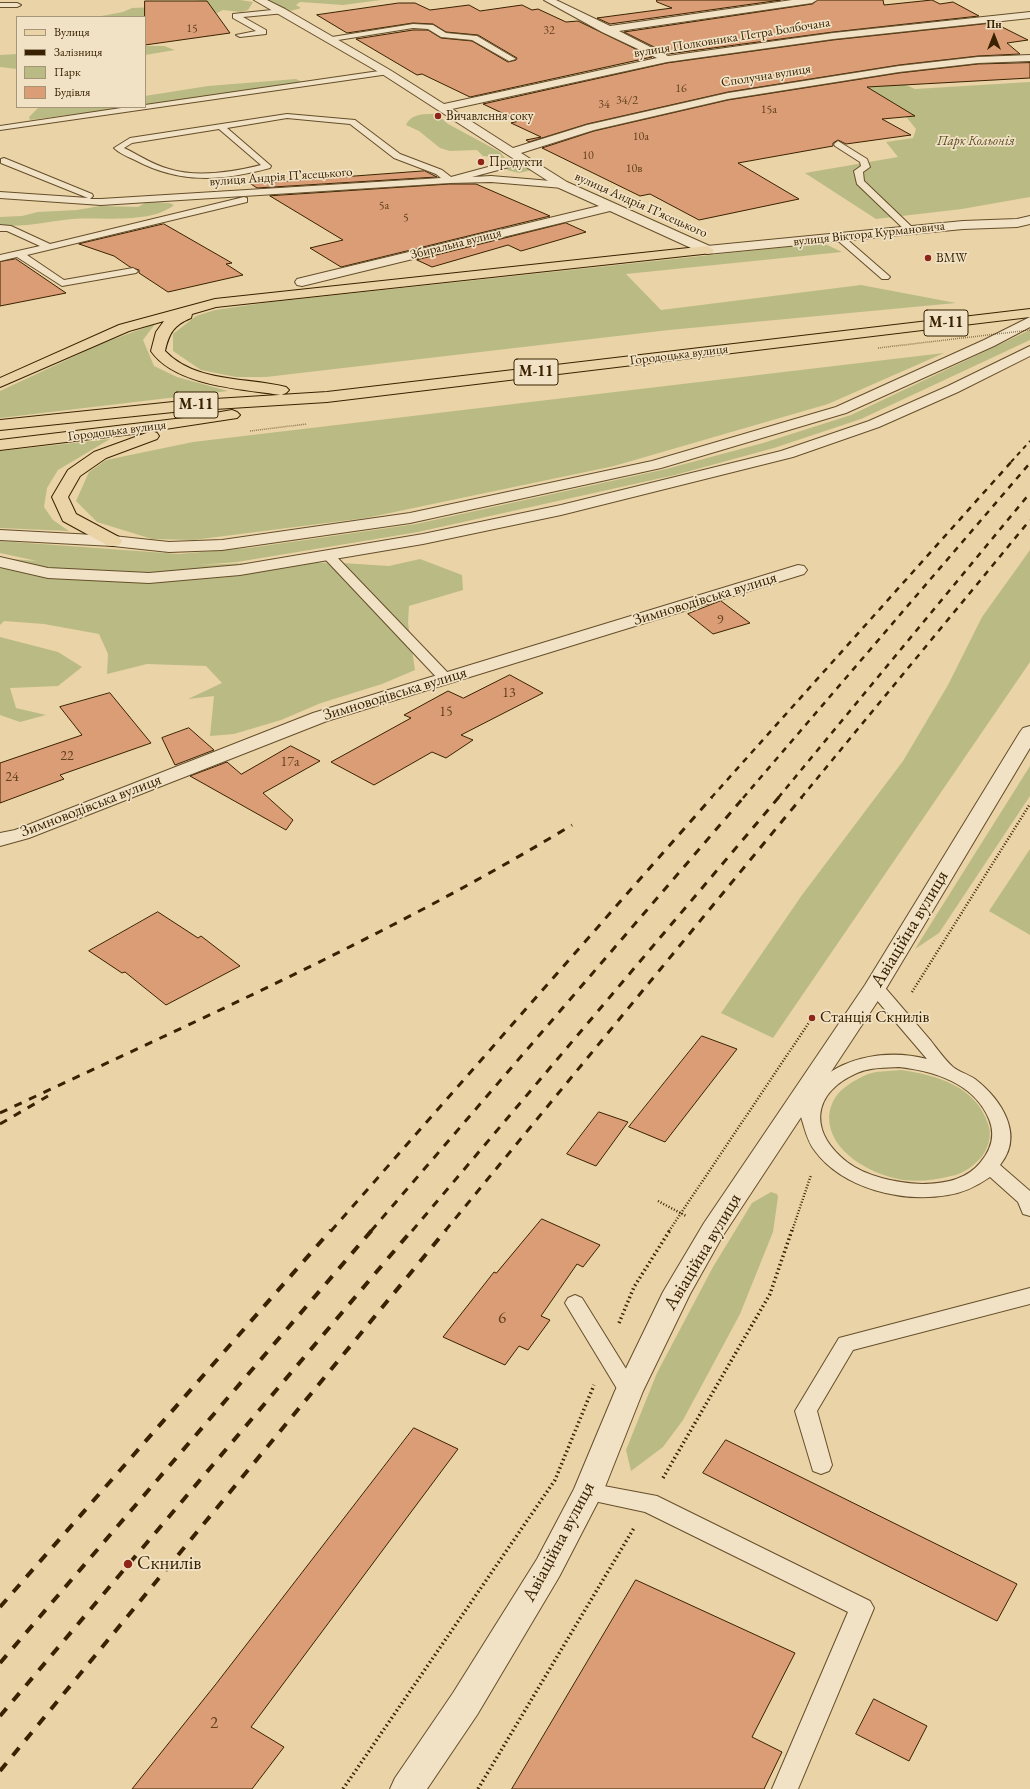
<!DOCTYPE html>
<meta charset="utf-8">
<style>
body{margin:0}
#map{position:relative;width:1030px;height:1789px;overflow:hidden;background:#ead3a6;font-family:"EB Garamond",serif}
canvas{display:block}
.legend{position:absolute;left:16px;top:16px;width:130px;height:92px;box-sizing:border-box;background:#f1e2c5;border:1px solid #a79577;margin:0;padding:5px 7px;list-style:none;font-size:12px;color:#392201}
.legend li{display:flex;align-items:center;gap:8px;height:20px}
.legend b{width:20px;border:1px solid #a79577}
.north{position:absolute;left:974px;top:16px;width:40px;height:40px;-webkit-text-stroke:3px #f1e2c5;paint-order:stroke;rotate:0deg;font-size:11px;font-weight:700;line-height:16px;text-align:center;color:#392201}
.north::after{content:'';display:block;margin:auto;width:14px;height:18px;background:#392201;clip-path:polygon(50% 0,100% 100%,50% 72%,0 100%)}
</style>
<div id="map">
<canvas width="1030" height="1789"></canvas>
<ul class="legend">
<li><b style="height:5px;background:#ead3a6"></b>Вулиця</li>
<li><b style="height:5px;background:#392201"></b>Залізниця</li>
<li><b style="height:11px;background:#babb84"></b>Парк</li>
<li><b style="height:11px;background:#db9d75"></b>Будівля</li>
</ul>
<div class="north">Пн</div>
</div>
<script>
const c = document.querySelector('canvas').getContext('2d');
c.lineJoin = 'round';
function fillPath(path, color) {
  c.fillStyle = color;
  c.fill(path, 'evenodd');
}
function strokePath(path, color, width, dash) {
  c.strokeStyle = color;
  c.lineWidth = width;
  c.lineCap = dash ? 'butt' : 'round';
  c.setLineDash(dash || []);
  c.stroke(path);
}
function drawText(font, color, halo, rows, align = 'center') {
  c.font = font + ' "EB Garamond",serif';
  c.lineWidth = 3.5;
  c.setLineDash([]);
  c.textBaseline = 'middle';
  c.strokeStyle = halo;
  c.fillStyle = color;
  for (const [text, x, y, turn = 0] of rows) {
    c.save();
    c.translate(x, y);
    c.rotate((+turn || 0) * Math.PI / 180);
    c.textAlign = isNaN(turn) ? turn : align;
    if (halo) c.strokeText(text, 0, 0);
    c.fillText(text, 0, 0);
    c.restore();
  }
}
const green = new Path2D(`
 M201 0H240L253 2 248 10 241 12 223 10 217 13 180 19 145 17H96L123 12 132 8 156 7Z
 M263 0H381L343 5 300 2 296 5 301 8C283 14 278 10 263 0Z
 M145 46H164L175 50 145 55Z
 M17 54V69L0 67V55Z
 M883 75 915 89 1030 82V197L962 209 876 219 805 173 898 157 886 142 913 138 916 129 896 104 881 105 848 82Z
 M296 79 310 86 145 105V96L208 86Z
 M39 107H130L30 120 29 117Z
 M437 114 448 124 500 152 505 158 483 156 477 150 450 151 440 148 419 131 406 125C411 113 425 114 437 114Z
 M520 165 525 166 532 170 519 173 507 170 510 167Z
 M147 202 169 203 174 205C151 224 102 217 73 219 49 221 24 228 0 225V217L22 216 38 212 77 210 100 206 138 207Z
 M823 243 842 252 626 274 661 310 861 285 956 303 669 330 266 377H236L201 370 173 351V334L196 316 215 310 271 302Z
 M155 324 143 340 154 366 177 377 228 391 0 418V391L103 343Z
 M1030 330V340L861 419 774 448 675 475 418 532 237 562 199 565 275 562 342 563 389 566 420 559 462 575 463 590 409 606 408 623 415 670 382 684 321 703 281 720 234 734 210 736 214 696 188 699 222 683 206 666 147 664 107 674 108 654 99 634 44 624 4 621 0 625V558L37 561 0 553V541L179 554 249 548 416 524 666 469 763 443 851 415Z
 M944 353 828 404 614 466 366 518 193 540 152 539 97 522 76 501 89 472 106 460 193 442Z
 M110 439 58 470 47 488 44 507 53 520 69 531 0 528V451Z
 M1030 550V662L773 1038 721 1013 802 895 903 761 948 685 982 617Z
 M0 637 58 652 82 667 58 686 10 688 16 708 46 715 20 722 0 715Z
 M1030 766V796L939 933 915 949Z
 M1030 849V935L989 911Z
 M901 1070C936 1075 976 1086 988 1124 992 1134 989 1146 983 1155 975 1165 964 1174 951 1176 935 1180 919 1182 903 1180 872 1175 828 1152 829 1116 830 1105 835 1095 844 1088 853 1081 865 1074 876 1072 884 1071 893 1071 901 1070Z
 M771 1192 777 1194 778 1197 773 1232 740 1314 710 1370 683 1420 663 1447 631 1471 626 1450 657 1373 713 1267 752 1203Z`);
const building = new Path2D(`
 M657 0H781L610 24 597 18 672 8 657 2Z
 M818 0H883L884 5 932 0 940 4 953 2 979 16 833 32 668 54 624 32 812 4Z
 M145 1H207L230 33 145 45Z
 M399 3H415L430 10 469 5 480 11 522 5 532 10 538 9 566 22 578 21 652 57 470 97 422 74 417 75 356 39 413 30H428L441 38 472 41 508 62 516 60 517 58 478 35 446 32 433 24 413 23 347 33 317 15Z
 M994 23 1028 40 1007 43 1020 54 978 56 899 65 728 92 587 124 529 142 526 140 541 137 511 123 519 121 483 104 667 63 833 40Z
 M1030 63V78L867 87 915 116 882 119 911 135 846 144 838 140 833 143V146L738 163 799 199 699 220 650 194 640 196 542 148 594 131 728 100 899 73 978 64Z
 M425 171 437 177 257 188 251 184Z
 M450 184H476L550 216 341 267 310 248 343 240 270 196Z
 M566 223 586 232 521 251 508 245 432 267 417 260Z
 M164 224 232 263 226 264 243 275 168 292 139 273V270L130 267 114 256 79 244Z
 M16 259 66 293 0 306V262Z
 M721 601 750 623 713 634 688 614Z
 M510 675 543 693 461 735 473 740 446 758 432 752 374 785 331 762 411 718 404 715 448 691 463 698Z
 M110 693 151 743 60 775 64 779 0 803V763L82 735 60 707Z
 M189 728 214 750 175 765 162 738Z
 M291 746 320 761 263 793 293 820 286 830 190 776 227 762 241 774Z
 M158 912 198 938 201 936 240 966 166 1005 125 972 122 973 89 951Z
 M702 1036 737 1049 665 1142 629 1127Z
 M599 1112 628 1122 596 1166 567 1154Z
 M542 1219 600 1245 583 1267 577 1264 541 1316 550 1320 528 1350 519 1346 505 1365 443 1337 494 1272 496 1273Z
 M414 1428 458 1449 251 1727 284 1747 252 1789H132L216 1684Z
 M726 1440 1017 1584 997 1621 703 1473Z
 M636 1580 795 1653 752 1737 782 1752 764 1789H512Z
 M874 1699 927 1726 909 1761 856 1734Z`);
const pathFar2 = new Path2D(`
 M250 431 307 424`);
const pathFar1 = new Path2D(`
 M912 992 1030 804
 M658 1201 686 1216
 M669 1231 812 1018
 M792 1231 811 1175`);
const path = new Path2D(`
 M619 1323 634 1287 670 1230
 M663 1478 770 1294 792 1230
 M343 1789 555 1480 594 1385
 M478 1789 634 1528`);
const service = new Path2D(`
 M0 3H17L21 5 17 7H0Z
 M282 9 286 11 285 13 243 17 266 30V34L240 37 236 35 256 31 233 18V14Z
 M413 24 433 25 446 33 477 36 516 59 509 61 472 40 441 37 428 29 413 28 332 41 328 39 332 37Z
 M386 70H389V74L0 130V126L128 107H145V105Z
 M287 114 355 120 400 154 442 170 451 177 525 157 528 158V162L472 177 491 176 563 182 567 185 563 188 491 182 450 183 101 205 0 198V192L88 198 1 163V159L4 158 92 194 93 196 90 199H101L441 178 436 174 394 158 350 124 287 118 227 128 271 166 270 168C222 181 180 184 135 160 128 157 119 153 114 148L130 138ZM219 129 261 165C233 172 197 178 169 169 153 165 139 155 124 148L132 143Z
 M838 141 867 159 870 167 863 172 864 181 913 228V232H907L857 184 854 171 861 166 860 162 835 146 834 144Z
 M244 197 247 198V202L27 255 64 280 133 268 138 271 136 273 62 286 17 257 0 261V255L40 246 7 231H0V225L11 226 50 244Z
 M839 234 842 235 888 275 890 277 888 279H882L836 239 834 237Z
 M328 551 332 552 450 675 452 678 450 681H440L324 558 322 555Z
 M875 982 881 983C898 1003 915 1022 931 1041 938 1050 945 1060 953 1067 959 1072 968 1074 975 1079 1001 1099 1025 1135 1000 1165L1030 1191V1216L1023 1214 1018 1202 990 1177C977 1186 963 1193 948 1195 903 1203 843 1189 815 1151 807 1141 805 1129 801 1117 799 1111 795 1104 792 1098L795 1094 801 1092 808 1095C831 1057 887 1048 927 1059L869 991 867 987 869 983ZM899 1067C934 1071 974 1083 989 1119 996 1136 991 1150 980 1163 966 1180 943 1184 922 1184 897 1183 867 1177 847 1162 808 1131 812 1093 857 1073 870 1067 885 1068 899 1067Z
 M1030 1288V1304L853 1350 817 1411 832 1465 829 1471 821 1474 813 1471 795 1411 839 1338Z
 M575 1295 582 1298 636 1385 640 1391 636 1397 629 1399 622 1397 568 1308 565 1303 568 1298Z
 M588 1483 657 1496 870 1601 874 1608 798 1789H772L848 1612 645 1512 580 1498 577 1492 580 1486Z`);
const minor = new Path2D(`
 M254 0H267L285 9 390 70 444 104 657 58 602 32 544 0H556L610 26 792 0H817L812 3 619 31 668 56 833 33 1030 12V18L833 39 667 62 452 109 513 148 587 125 728 93 899 66 978 57 1030 55V61L978 63 899 72 728 99 594 130 521 153 567 182 712 247 714 250 712 253H702L610 211 302 286 297 285 295 282 297 279 599 206 559 188 382 74Z
 M798 565 804 566 807 570 804 574 327 721 29 838 0 846V833L15 830 313 713Z`);
const tertiary = new Path2D(`
 M1030 216V224L1017 227 963 229 707 254 700 250 707 246 963 221 1017 219Z
 M1030 317V327L994 346 846 413 661 468 410 523 222 550 169 552 113 546 0 540V530L113 536 169 542 222 540 410 513 652 461 836 407 984 340Z
 M1030 346V356L958 392 879 427 793 457 561 515 423 544 240 575 149 583 48 578 0 567V557L48 568 149 573 240 565 423 534 561 505 781 451 869 421 948 386Z
 M1030 726V748L887 987 722 1237 690 1294 643 1391 603 1492 559 1577 477 1715 427 1789H390L395 1778 453 1693 537 1559 574 1489 615 1391 663 1292 704 1223 865 985 1020 732 1023 728Z`);
const primary = new Path2D(`
 M707 246 714 250 712 253 216 307 192 314 191 318C174 325 169 333 165 351 195 383 247 377 286 387L289 390 286 393 281 395C242 389 175 386 151 351L156 332 164 321 129 331 0 387V378L119 325 215 299Z
 M1030 309V317L327 402 183 411 0 430V420L183 401 327 392Z
 M232 410 237 412 240 415 237 418 152 431 157 433 159 436 157 439 106 458 80 476 68 497 76 514 119 537 122 541 119 545 113 546 107 545 63 521 52 497 68 470 94 452 149 432 0 450V440L192 417Z`);
const railFar3 = new Path2D(`
 M1011 462 1030 441`);
const railFar2 = new Path2D(`
 M711 798 1012 461
 M743 798 1030 463
 M778 798 1030 493
 M801 798 1030 520`);
const railFar1 = new Path2D(`
 M0 1113C193 1022 389 936 572 825
 M0 1124 48 1096
 M331 1231 712 797
 M371 1231 744 797
 M412 1231 779 797
 M445 1231 802 797`);
const rail = new Path2D(`
 M0 1607 331 1230
 M0 1663 372 1230
 M0 1716 412 1230
 M0 1771 446 1230`);
const pathBridge = new Path2D(`
 M878 348 1030 330`);
const markers = [
 [438,116,4,"#8f2418"],
 [481,162,4,"#8f2418"],
 [928,258,4,"#8f2418"],
 [812,1018,4,"#8f2418"],
 [128,1564,5,"#8f2418"]
];
const farNumbernames = [
 ["15",192,29],
 ["32",549,31],
 ["16",681,89],
 ["34/2",627,101],
 ["34",604,105],
 ["15а",769,110],
 ["10а",641,137],
 ["10",588,156],
 ["10в",634,169],
 ["5а",384,206],
 ["5",406,218]
];
const farStreetnames = [
 ["вулиця Полковника Петра Болбочана",732,38,-9],
 ["Сполучна вулиця",766,76,-9],
 ["вулиця Андрія Пʼясецького",281,177,-4],
 ["вулиця Андрія Пʼясецького",641,205,24],
 ["вулиця Віктора Курмановича",869,234,-6],
 ["Збиральна вулиця",456,244,-14],
 ["Городоцька вулиця",679,355,-7],
 ["Городоцька вулиця",117,431,-7]
];
const farPoinames = [
 ["Вичавлення соку",446,116],
 ["Продукти",489,162],
 ["BMW",936,258]
];
const farParknames = [
 ["Парк Кольонія",976,141]
];
const numberNames = [
 ["9",720,620],
 ["13",509,693],
 ["15",446,712],
 ["22",67,756],
 ["17а",290,762],
 ["24",12,777]
];
const shields = [
 [946,323,44],
 [536,372,44],
 [196,405,44]
];
const shieldNames = [
 ["М-11",946,323],
 ["М-11",536,372],
 ["М-11",196,405]
];
const streetNames = [
 ["Зимноводівська вулиця",705,599,-17],
 ["Зимноводівська вулиця",395,694,-17],
 ["Зимноводівська вулиця",91,806,-21]
];
const poiNames = [
 ["Станція Скнилів",820,1018]
];
const nearNumbernames = [
 ["6",502,1318],
 ["2",214,1723]
];
const nearStreetnames = [
 ["Авіаційна вулиця",910,929,-59],
 ["Авіаційна вулиця",703,1252,-59],
 ["Авіаційна вулиця",559,1542,-62]
];
const nearPoinames = [
 ["Скнилів",137,1564]
];
fillPath(green, '#babb84');
fillPath(building, '#db9d75');
strokePath(building, '#392201', 1);
strokePath(service, '#654e2a', 2);
strokePath(minor, '#654e2a', 2);
strokePath(tertiary, '#654e2a', 2);
strokePath(primary, '#392201', 2);
strokePath(pathFar2, '#392201', 1.5, [0.5, 1.5]);
strokePath(pathFar1, '#392201', 2.5, [1, 2]);
strokePath(path, '#392201', 3.5, [1.5, 3]);
fillPath(service, '#f1e2c5');
fillPath(minor, '#f1e2c5');
fillPath(tertiary, '#f1e2c5');
fillPath(primary, '#ead3a6');
strokePath(railFar3, '#392201', 2, [4.5, 4.5]);
strokePath(railFar2, '#392201', 2.5, [6, 6]);
strokePath(railFar1, '#392201', 3, [8, 8]);
strokePath(rail, '#392201', 4, [10, 10]);
strokePath(pathBridge, '#392201', 1.5, [0.5, 1.5]);
for (const [x, y, r, color] of markers) {
  const dot = new Path2D();
  dot.arc(x, y, r, 0, 2 * Math.PI);
  c.fillStyle = color;
  c.fill(dot);
  strokePath(dot, '#f1e2c5', 1.5);
}
drawText('12px', '#62411e', null, farNumbernames);
drawText('13px', '#392201', '#f1e2c5', farStreetnames);
drawText('13px', '#392201', '#f1e2c5', farPoinames, 'left');
drawText('italic 13px', '#594822', '#f1e2c5', farParknames);
drawText('14px', '#62411e', null, numberNames);
for (const [x, y, w] of shields) {
  const box = new Path2D();
  box.roundRect(x - w / 2, y - 13, w, 26, 3);
  c.fillStyle = '#f1e2c5';
  c.fill(box);
  strokePath(box, '#392201', 1);
}
drawText('bold 15px', '#392201', null, shieldNames);
drawText('16px', '#392201', '#f1e2c5', streetNames);
drawText('16px', '#392201', '#f1e2c5', poiNames, 'left');
drawText('17px', '#62411e', null, nearNumbernames);
drawText('19px', '#392201', '#f1e2c5', nearStreetnames);
drawText('19px', '#392201', '#f1e2c5', nearPoinames, 'left');
</script>
